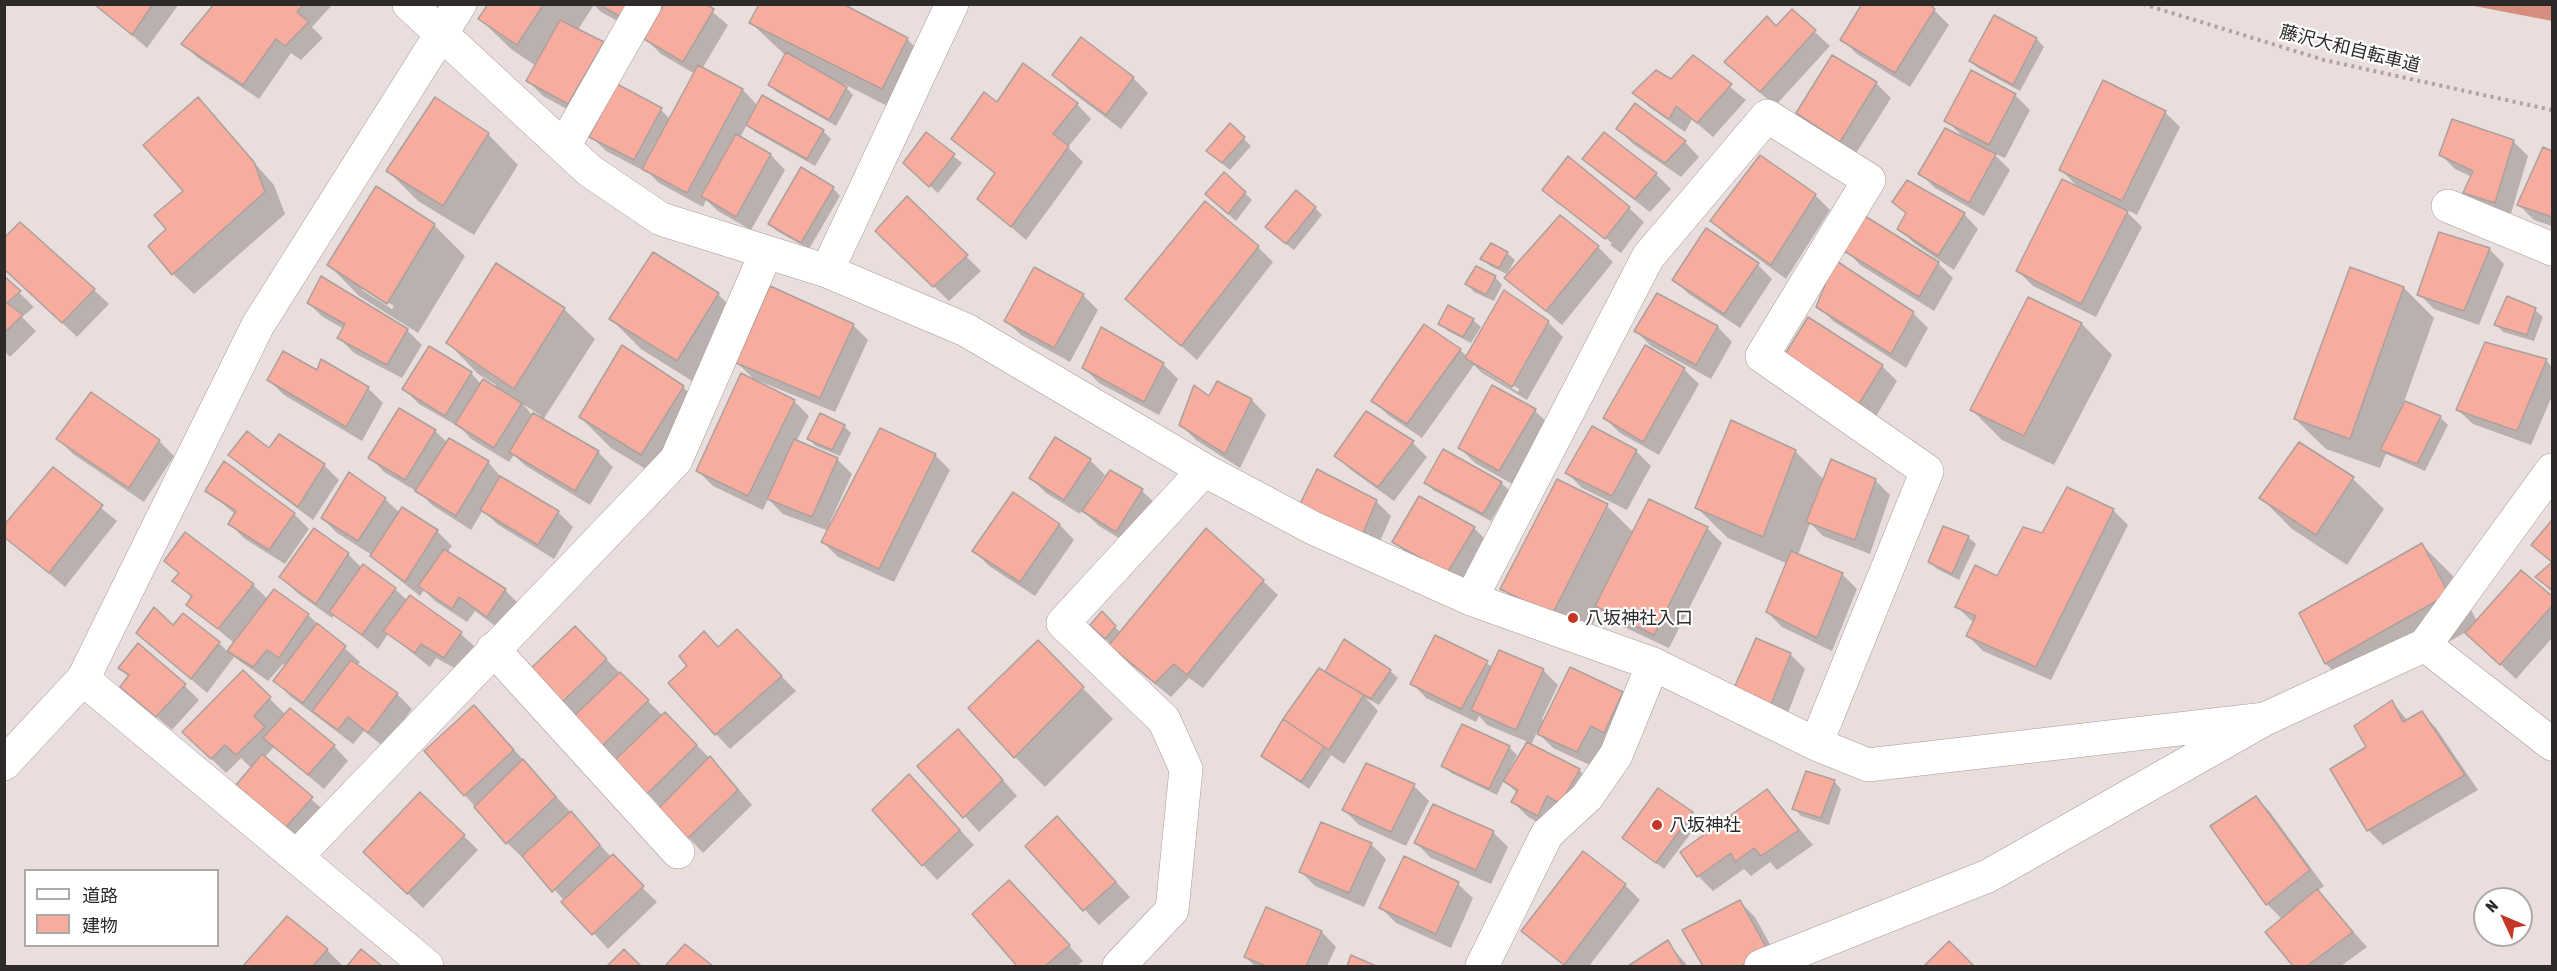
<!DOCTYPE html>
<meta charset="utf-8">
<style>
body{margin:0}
#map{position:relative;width:2557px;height:971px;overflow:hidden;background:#e9dedb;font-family:"Asap Condensed","Noto Sans JP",sans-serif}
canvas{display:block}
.frame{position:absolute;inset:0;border:6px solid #2e2a29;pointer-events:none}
.legend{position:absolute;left:24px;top:869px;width:195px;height:78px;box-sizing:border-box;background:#fff;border:2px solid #abaaa9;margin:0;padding:8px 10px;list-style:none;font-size:18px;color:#2e2a29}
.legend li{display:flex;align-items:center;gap:12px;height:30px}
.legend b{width:30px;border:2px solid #abaaa9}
.north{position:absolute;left:2473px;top:887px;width:60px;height:60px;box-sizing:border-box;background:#fff;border:2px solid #abaaa9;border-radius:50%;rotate:314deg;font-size:16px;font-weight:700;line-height:24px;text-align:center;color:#2e2a29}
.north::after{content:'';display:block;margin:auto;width:21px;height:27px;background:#c33724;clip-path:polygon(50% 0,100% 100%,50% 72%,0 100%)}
</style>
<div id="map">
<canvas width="2557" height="971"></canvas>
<div class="frame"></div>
<ul class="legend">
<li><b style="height:8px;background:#fff"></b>道路</li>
<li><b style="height:16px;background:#f7ac9e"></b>建物</li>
</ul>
<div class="north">N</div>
</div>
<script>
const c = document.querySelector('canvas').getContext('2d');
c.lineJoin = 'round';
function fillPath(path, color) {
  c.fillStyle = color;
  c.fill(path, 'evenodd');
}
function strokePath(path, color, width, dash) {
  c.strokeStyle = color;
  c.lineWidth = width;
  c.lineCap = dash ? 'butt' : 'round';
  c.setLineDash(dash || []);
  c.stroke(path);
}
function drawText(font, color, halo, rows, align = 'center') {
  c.font = font + ' "Asap Condensed","Noto Sans JP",sans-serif';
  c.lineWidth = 4.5;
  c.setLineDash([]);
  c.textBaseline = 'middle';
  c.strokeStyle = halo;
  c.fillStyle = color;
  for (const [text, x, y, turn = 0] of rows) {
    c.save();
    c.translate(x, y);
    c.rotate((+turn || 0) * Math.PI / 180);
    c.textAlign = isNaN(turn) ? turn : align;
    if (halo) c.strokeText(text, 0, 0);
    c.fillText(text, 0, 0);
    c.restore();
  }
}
const water = new Path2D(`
 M2469 5H2552V21Z`);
const shadow = new Path2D(`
 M96 4H179L147 48Z
 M216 4H333L312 27 323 38 301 60 291 53 259 99 198 58 183 44Z
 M490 4H653L638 32 601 12 594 5 577 31 603 44 618 58 583 118 543 96 528 81 536 66 511 49 480 19Z
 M703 4 728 25 702 69 743 90 758 106 823 131 831 139 815 166 755 132 747 124 740 138 771 155 785 170 751 230 718 211 706 200 703 207 659 183 650 174 606 151 591 136 661 110 670 119 695 74 661 54 646 39Z
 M840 4 907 39 938 70 913 119 842 83 853 95 836 126 777 92 769 85 785 55 751 23Z
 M1934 10 1949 25 1910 87 1857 54 1842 39Z
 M1792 11 1830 46 1775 106 1726 62 1777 28Z
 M1995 17 2037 39 2044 47 2020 91 1978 68 1970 61Z
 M1693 57 1746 100 1713 137 1692 119 1685 132 1649 107 1634 93 1671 81Z
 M1972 72 2015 95 2030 110 2005 158 1993 153 2010 170 1984 216 1935 188 1920 173 1966 140 1946 120Z
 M1054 75 1133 78 1148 93 1121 129 1069 90Z
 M1876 83 1891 98 1855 155 1812 128 1798 113Z
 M198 99 274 185 285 214 194 294 173 274 168 229 185 191Z
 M997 104H1077L1091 119 1068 147 1083 162 1026 240 979 199 996 175 953 139Z
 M2165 112 2180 127 2137 215 2123 208 2142 227 2096 317 2033 286 2018 271 2079 188 2061 170Z
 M1230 125 1251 146 1230 170 1215 158Z
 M1618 129 1685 142 1699 157 1681 177 1633 144Z
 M488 134 518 165 474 235 418 201 388 171Z
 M926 134 962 163 938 193 912 170Z
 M2513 141 2528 156 2510 217 2480 208 2465 193 2472 177 2455 169 2440 154Z
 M2543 149 2552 153V226L2534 220 2519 205Z
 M1761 157 1815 195 1830 210 1786 279 1727 236 1712 221Z
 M1584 159 1656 174 1671 189 1650 212 1599 173Z
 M833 188 840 196 809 249 777 231 770 224Z
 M1544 190 1629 208 1644 222 1621 253 1610 245 1612 243 1558 201V204Z
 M1245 193 1252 200 1236 221 1214 202Z
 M907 198 981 271 949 301 877 231Z
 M1894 201 1964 214 1978 229 1954 270 1914 243 1899 228 1907 214Z
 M1315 208 1322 215 1294 250 1274 235Z
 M434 225 465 256 418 333 359 296 329 265ZM362 286 394 306 392 309 362 290Z
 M1258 247 1273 262 1197 360 1127 298Z
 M1598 247 1613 262 1562 325 1506 278Z
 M2489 249 2504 264 2479 325 2434 309 2419 294Z
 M1846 250 1938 263 1953 278 1934 311 1860 265Z
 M1507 253 1515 260 1507 274 1490 266 1482 259Z
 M1758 265 1772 279 1740 328 1689 294 1674 280Z
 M4 267 94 290 109 304 77 337Z
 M1495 277 1502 285 1494 301 1474 292 1467 284Z
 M4 278 34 307 22 317 36 331 10 357 4 351Z
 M2404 288 2434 318 2404 402 2440 417 2448 425 2425 471 2386 454 2380 468 2326 449 2295 419Z
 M718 294 748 325 708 391 641 349 611 319Z
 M1083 295 1098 310 1070 362 1021 335 1006 321Z
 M1658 295 1718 327 1732 342 1711 379 1651 346 1636 331Z
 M2029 299 2082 324 2112 355 2054 465 2002 440 1972 410Z
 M308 303 407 330 422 345 402 378 354 353 339 338 344 329 323 317Z
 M1818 306 1913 313 1928 328 1906 368 1833 321Z
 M564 309 595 339 543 420 598 452 613 467 590 505 526 466 514 455 509 462 471 439 461 428 419 404 404 389 471 373 481 384 494 388 496 385 478 374 448 343ZM523 404 541 416 540 418 533 416Z
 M2535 310 2543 317 2534 341 2503 332 2496 324Z
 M1473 320 1481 327 1471 343 1448 331 1440 324Z
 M1808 320 1882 366 1897 381 1875 418 1799 374Z
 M1548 322 1563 337 1527 400 1482 373 1474 365 1422 438 1388 415 1373 400 1460 350 1468 357ZM1482 367 1519 389 1518 392 1482 370Z
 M853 325 868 340 835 412 754 379 737 363Z
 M2485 343 2546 360 2552 367V396L2531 445 2473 424 2458 410Z
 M1163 364 1178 379 1159 415 1099 383 1084 368Z
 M1684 369 1699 384 1659 455 1620 433 1605 418Z
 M317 372 368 388 383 403 362 441 284 395 269 380Z
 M683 387 713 418 672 485 611 448 580 417Z
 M91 394 159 441 174 456 144 502 73 454 58 439Z
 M1210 398 1252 400 1266 415 1240 468 1196 440 1181 425Z
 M794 401 809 416 796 442 837 459 852 474 830 522 833 524 935 455 950 470 894 582 838 557 823 542 829 531 783 514 768 499 763 510 713 486 698 471Z
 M1535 411 1550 425 1514 485 1475 463 1460 448Z
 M844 426 851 433 840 456 816 446 808 439Z
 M435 431 448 443 488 462 502 478 558 512 573 527 554 559 497 524 483 510 471 530 432 505 421 494 384 472 370 457Z
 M1413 443 1427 457 1394 501 1351 470 1336 456Z
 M2299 444 2353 479 2384 509 2347 565 2292 529 2261 498Z
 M269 450 324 465 339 480 313 520 245 469 230 454Z
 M1636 451 1651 466 1627 510 1582 488 1567 473Z
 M1795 451 1824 480H1875L1890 495 1870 554 1823 536 1810 523 1798 555 1842 574 1857 589 1832 651 1782 627 1767 612 1788 564 1728 538 1697 508Z
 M1090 460 1105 475 1091 496 1094 497 1111 472 1142 491 1157 505 1132 546 1099 526 1082 510 1080 514 1046 493 1031 478Z
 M53 469 117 521 65 587 4 536Z
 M1317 471 1376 501 1391 516 1375 553Z
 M1426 483H1501L1509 490 1491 521 1433 490Z
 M2067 489 2113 510 2128 525 2051 680 1983 651 1968 636 1974 623 1957 607 1998 578 2043 535Z
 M207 490 294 514 309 529 285 564 245 539 230 524 236 515Z
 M1013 494 1060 525 1074 540 1035 596 989 566 974 551Z
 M1420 498 1474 528 1489 543 1462 587 1409 556 1394 541Z
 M385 499 400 513 437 531 452 546 447 553 505 590 520 605 502 631 475 611 467 622 435 601 424 590 420 596 387 570 372 555 337 533 322 518Z
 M1607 506 1634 533 1707 528 1722 543 1669 648 1611 621 1600 610 1583 644 1533 619 1502 588Z
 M2552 522V563L2533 545Z
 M1968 537 1976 544 1959 580 1937 569 1930 562Z
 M2422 545 2452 575 2477 621 2521 572 2552 598V638L2516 679 2466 632 2357 694 2326 664 2301 614Z
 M348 554 362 568 395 589 408 601 410 597 461 634 476 648 460 671 436 658 430 667 388 634 378 649 334 614 332 618 296 592 281 577Z
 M166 560 253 585 268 599 308 615 360 662 357 666 397 694 412 709 384 747 364 731 353 744 290 696 275 681 286 666 283 664 268 681 234 657 207 693 138 633 173 628 219 643 228 652 234 643 188 604 192 598 174 581 180 574Z
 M2552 564V592L2537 577Z
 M1263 581 1278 595 1203 688 1189 678 1171 697 1125 660 1099 632 1102 613 1121 633Z
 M737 631 796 691 730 749 716 734 689 666 704 633 720 648Z
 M1436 637 1493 667 1543 670 1558 685 1542 719 1545 721 1570 669 1622 694 1637 709 1592 766 1553 748 1537 732 1531 745 1579 770 1594 785 1553 830 1528 817 1513 802 1518 794 1504 780 1497 795 1451 773 1443 766 1509 747 1517 755 1510 768 1512 769 1528 742 1487 725 1479 716 1476 722 1426 698 1412 683Z
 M590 643 663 716 680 729 725 773 752 805 703 853 617 760 558 706Z
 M1790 654 1805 669 1786 718 1751 703Z
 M120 668 184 685 199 700 172 730 122 687 129 677Z
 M1320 670 1326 674 1390 671 1398 678 1379 705 1366 698 1378 711 1344 764 1331 755 1309 789 1262 755Z
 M243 672 286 715 334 746 348 761 324 789 274 747 264 758 327 813 302 841 253 799 252 769 241 758 226 773 184 732Z
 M1068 673 1113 719 1045 787 1015 757Z
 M2392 702 2408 721 2421 713 2436 728 2478 790 2383 845 2368 830V747Z
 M489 722 611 857 657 902 608 949 524 856 522 857 507 843 426 751Z
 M972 745 1017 796 979 832 919 766Z
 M1834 781 1841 789 1829 825 1801 816 1794 808Z
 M1414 786 1429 801 1406 846 1359 825 1344 810Z
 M1658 790 1700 821 1664 869 1624 838Z
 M1767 790 1813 845 1777 870 1770 862 1751 876 1744 869 1713 891 1698 876 1682 852Z
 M924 791 974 845 937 880 923 865Z
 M2255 797 2270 812 2324 886 2317 891 2367 947 2341 966H2294L2267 932 2282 919 2267 904Z
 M1493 832 1508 847 1491 884 1431 858 1416 843Z
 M1071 833 1130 897 1099 925 1027 847Z
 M464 836 478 850 423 908 365 852Z
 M1371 844 1386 859 1364 907 1315 886 1300 871Z
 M1405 858 1458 884 1473 898 1451 948 1396 923 1381 908Z
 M1625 885 1640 900 1589 966H1564L1523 930Z
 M1024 897 1083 961 1077 966H1019L974 914Z
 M1740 902 1755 917 1781 964 1778 966H1705L1684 930Z
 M1267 909 1322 932 1336 947 1327 966H1255L1245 957Z
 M287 918 327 950 342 965 341 966H245Z
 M1667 942 1688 966H1631Z
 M1949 943 1973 966H1926Z
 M685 946 710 966H667Z`);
const building = new Path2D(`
 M94 4H153L132 35Z
 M214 4H304L297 12 309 22 285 46 276 39 243 85 181 44Z
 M488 4H544L517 45 478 19Z
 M598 4H630L623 18Z
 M664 4H706L714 9 683 62 644 39Z
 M759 4H843L908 38 882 89 749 23Z
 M1862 4H1929L1935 9 1895 73 1840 40Z
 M1792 9 1816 30 1760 92 1724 62 1767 16 1776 26Z
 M1994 15 2037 38 2013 85 1969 61Z
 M560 20 604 42 568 104 526 81Z
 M1081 37 1134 77 1106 115 1052 75Z
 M786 52 847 87 829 120 768 85Z
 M1693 55 1732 84 1697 123 1676 106 1669 119 1632 93 1656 70 1671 79Z
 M1832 55 1877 82 1840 142 1796 113Z
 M1023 63 1078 103 1053 134 1069 146 1011 227 977 199 995 173 951 139 984 92 997 102Z
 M698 65 743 89 687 193 642 169Z
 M1971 70 2016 94 1989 145 1944 121Z
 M2103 80 2166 111 2122 201 2059 170Z
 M617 84 662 108 634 160 589 137Z
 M762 95 824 130 807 159 746 125Z
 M198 97 254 162 265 192 172 275 148 246 166 229 154 215 183 191 143 145Z
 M435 97 489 133 443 206 386 171Z
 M1635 103 1686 141 1665 163 1616 129Z
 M2452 119 2514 140 2495 203 2463 193 2473 171 2439 155Z
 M1230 123 1245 137 1222 163 1206 151Z
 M1945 128 1996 154 1969 203 1918 174Z
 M926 132 955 154 929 187 903 163Z
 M1604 132 1657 173 1635 199 1582 159Z
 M736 134 771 154 736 217 701 196Z
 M2543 147 2552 151V217L2517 205Z
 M1760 155 1816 194 1771 265 1710 221Z
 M1568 156 1630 207 1605 239 1542 190Z
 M801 167 834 187 801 243 768 224Z
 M1224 172 1246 192 1228 214 1205 194Z
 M2062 179 2128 211 2081 304 2016 271Z
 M1907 180 1965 213 1938 256 1897 229 1906 213 1892 202Z
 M376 186 435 224 387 304 327 265Z
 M1296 190 1316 207 1286 244 1265 227Z
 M907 196 968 255 933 287 875 231Z
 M1205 201 1259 246 1181 346 1125 299Z
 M1560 215 1599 246 1546 311 1504 278Z
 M1865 216 1939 262 1919 297 1844 251Z
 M20 222 95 289 62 323 4 269V238Z
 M1706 228 1759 263 1724 314 1672 280Z
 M2439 232 2490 248 2464 311 2417 295Z
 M1491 243 1508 252 1499 268 1480 259Z
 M653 252 719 293 677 361 609 319Z
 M1835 260 1914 312 1891 354 1816 307Z
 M496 263 565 308 514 389 446 343Z
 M1476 266 1496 276 1486 295 1465 284Z
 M1034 267 1084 294 1054 348 1004 321Z
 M2350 267 2404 287 2350 439 2294 419Z
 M4 276 21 291 7 303 23 315 4 333Z
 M321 276 408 329 387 365 337 338 345 324 307 303Z
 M770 286 854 324 820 398 736 363Z
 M1504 290 1549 321 1512 387 1465 358Z
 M1657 293 1718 326 1696 365 1634 331Z
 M2507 296 2536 308 2527 335 2494 325Z
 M2028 297 2082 323 2024 436 1970 410Z
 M1448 305 1474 319 1463 337 1438 324Z
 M1808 317 1883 365 1859 404 1782 359Z
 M1424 324 1461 349 1407 424 1371 401Z
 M1101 327 1164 363 1144 402 1082 368Z
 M2485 342 2547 359 2517 431 2456 410Z
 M622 345 684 386 641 455 579 417Z
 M1645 345 1685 368 1643 442 1603 418Z
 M429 346 472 372 445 416 402 389Z
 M283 351 317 370 321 359 369 387 346 427 267 380Z
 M741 373 795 400 748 496 696 471Z
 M483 379 522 403 494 448 455 424Z
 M1217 381 1252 399 1225 454 1179 425 1194 385 1209 396Z
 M1492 385 1536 409 1499 471 1458 448Z
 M91 392 160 440 129 488 56 439Z
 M2405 401 2441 416 2417 464 2380 450Z
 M399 408 436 430 405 480 368 458Z
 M1366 411 1414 441 1378 487 1334 456Z
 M533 413 599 451 575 491 509 452Z
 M820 413 845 425 832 450 807 439Z
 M1731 420 1796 450 1763 537 1695 508Z
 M1592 426 1637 450 1612 496 1565 473Z
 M880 428 936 454 879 569 821 542Z
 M247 431 269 448 279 434 325 464 298 507 228 455Z
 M1055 437 1091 459 1064 500 1029 478Z
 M449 438 489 461 456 516 415 491Z
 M794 439 838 458 812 517 767 499Z
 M2299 442 2354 477 2316 535 2259 498Z
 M1443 449 1502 482 1483 514 1424 483Z
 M1831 459 1876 479 1855 540 1806 522Z
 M224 461 295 513 269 550 228 524 236 511 205 491Z
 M53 467 103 505 49 573 4 537V525Z
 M1317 469 1377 500 1360 540 1299 506Z
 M1110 470 1143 489 1116 532 1082 511Z
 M349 472 386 498 358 541 321 518Z
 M500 476 559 511 538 545 480 510Z
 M1557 479 1608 504 1552 615 1500 589Z
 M2067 487 2114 509 2036 667 1966 636 1976 616 1955 607 1975 565 1997 576 2023 527 2042 533Z
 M1013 492 1060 524 1020 582 972 551Z
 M1419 496 1475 527 1447 573 1392 542Z
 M1649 499 1708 527 1654 635 1595 606Z
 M402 507 438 530 405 582 370 556Z
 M2552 520V590L2535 577 2552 562 2531 545Z
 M1943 526 1969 536 1952 574 1928 562Z
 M314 528 349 553 316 604 279 577Z
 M1206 528 1264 580 1187 675 1174 664 1155 683 1109 645Z
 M185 532 254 584 218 629 186 605 192 596 172 581 179 573 164 561Z
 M2422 543 2449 594 2325 664 2299 613Z
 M444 549 506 589 487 617 459 597 452 609 418 586Z
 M1791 551 1843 573 1817 638 1766 612Z
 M363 564 396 588 362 635 329 612Z
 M2521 570 2552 596V606L2500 665 2465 633Z
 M274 589 309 614 279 658 267 650 253 667 227 651Z
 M410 595 462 632 444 658 421 644 415 653 383 631Z
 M154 607 173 625 183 613 220 642 191 679 136 633Z
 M1102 611 1116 626 1105 639 1090 625Z
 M317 623 346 646 303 703 273 681Z
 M575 626 607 659 557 707 527 672Z
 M737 629 782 676 715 735 668 683 687 666 679 656 704 631 718 647Z
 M1435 635 1488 661 1461 709 1410 684Z
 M1756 638 1791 653 1771 705 1734 688Z
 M1344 639 1391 670 1371 699 1325 672Z
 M1038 640 1084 687 1014 758 968 708Z
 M138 643 186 684 156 717 120 687 129 675 118 668Z
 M1499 650 1544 669 1516 730 1471 710Z
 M351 660 398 693 368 733 348 717 338 730 312 711Z
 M1570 667 1623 692 1604 733 1591 726 1577 752 1537 734Z
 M1319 668 1364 695 1329 750 1283 719Z
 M243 670 271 697 254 716 265 727 236 755 225 745 211 759 182 732Z
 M620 672 649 700 601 747 572 718Z
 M2392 700 2403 722 2422 711 2465 775 2367 831 2330 769 2366 747 2354 726Z
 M474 705 514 750 464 796 424 751Z
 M290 708 335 745 308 775 263 738Z
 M665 712 697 745 647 794 615 760Z
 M1283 719 1324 747 1301 782 1261 756Z
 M1462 724 1510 746 1489 789 1441 766Z
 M958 729 1003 780 963 818 917 766Z
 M1527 742 1580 769 1560 804 1547 796 1538 816 1511 802 1518 790 1503 781Z
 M262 754 313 797 286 827 236 785Z
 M710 756 738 790 687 839 659 808Z
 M523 759 556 797 506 844 474 807Z
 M1366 763 1415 784 1391 832 1342 810Z
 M1806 771 1835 780 1821 818 1792 809Z
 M909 774 960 830 922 866 872 810Z
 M1658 788 1693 812 1656 863 1622 838Z
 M1767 789 1799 830 1761 856 1754 848 1735 862 1731 853 1697 877 1680 852Z
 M420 792 465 835 407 894 363 852Z
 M2256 796 2310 870 2266 905 2210 826Z
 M1433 804 1494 831 1476 870 1414 843Z
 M571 811 600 845 552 892 522 856Z
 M1057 816 1116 882 1083 911 1025 846Z
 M1321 822 1372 843 1349 893 1299 872Z
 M1583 851 1626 884 1564 965 1521 931Z
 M613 854 644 886 592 935 561 902Z
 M1404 856 1459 882 1436 934 1379 908Z
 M1009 880 1070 945 1045 966H1017L972 914Z
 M2317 889 2353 932 2307 966H2293L2265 932Z
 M1740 900 1767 949 1741 966H1703L1682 930Z
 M1266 907 1322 931 1306 966H1266L1244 957Z
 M287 916 328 949 313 966H243Z
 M1668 940 1683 966H1628Z
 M1949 941 1974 966H1924Z
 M685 944 713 966H665Z
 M361 949 382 966H347Z
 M624 949 641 966H607Z
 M1351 955 1376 966H1347Z`);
const path = new Path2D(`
 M2143 4 2324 60 2552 110`);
const minor = new Path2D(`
 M409 4 590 171 661 219 827 271 966 330 1204 470 1313 528 1471 599 1653 664 1816 744 1868 765 2265 719
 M564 146 645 4
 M2448 206 2552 249
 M827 271 952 4
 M1471 599 1648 257 1767 116 1869 180 1762 356 1927 471 1816 744
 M2425 645 2552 470
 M493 649 678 852
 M83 679 427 966
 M4 764 83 679 258 325 460 4
 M297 856 676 460 766 253
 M1119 966 1172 910 1186 769 1164 720 1063 623 1204 470
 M1482 966 1547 834 1587 797 1616 755 1653 664
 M1761 966 1988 876 2265 719 2425 645 2552 744`);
const markers = [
 [1573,618,6,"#c33724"],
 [1657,825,6,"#c33724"]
];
const streetNames = [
 ["藤沢大和自転車道",2350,49,14]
];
const poiNames = [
 ["八坂神社入口",1585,618],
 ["八坂神社",1669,825]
];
fillPath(water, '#d68d7f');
fillPath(shadow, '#0003');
fillPath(building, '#f7ac9e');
strokePath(building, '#aba09e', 1.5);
strokePath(minor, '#a59b99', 34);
strokePath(path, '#ada4a2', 4, [3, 4.5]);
strokePath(minor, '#fff', 33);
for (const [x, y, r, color] of markers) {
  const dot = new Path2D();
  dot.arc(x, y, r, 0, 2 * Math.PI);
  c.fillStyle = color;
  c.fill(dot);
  strokePath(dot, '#fff', 2);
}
drawText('18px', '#2e2a29', '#fff', streetNames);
drawText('18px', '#2e2a29', '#fff', poiNames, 'left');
</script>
